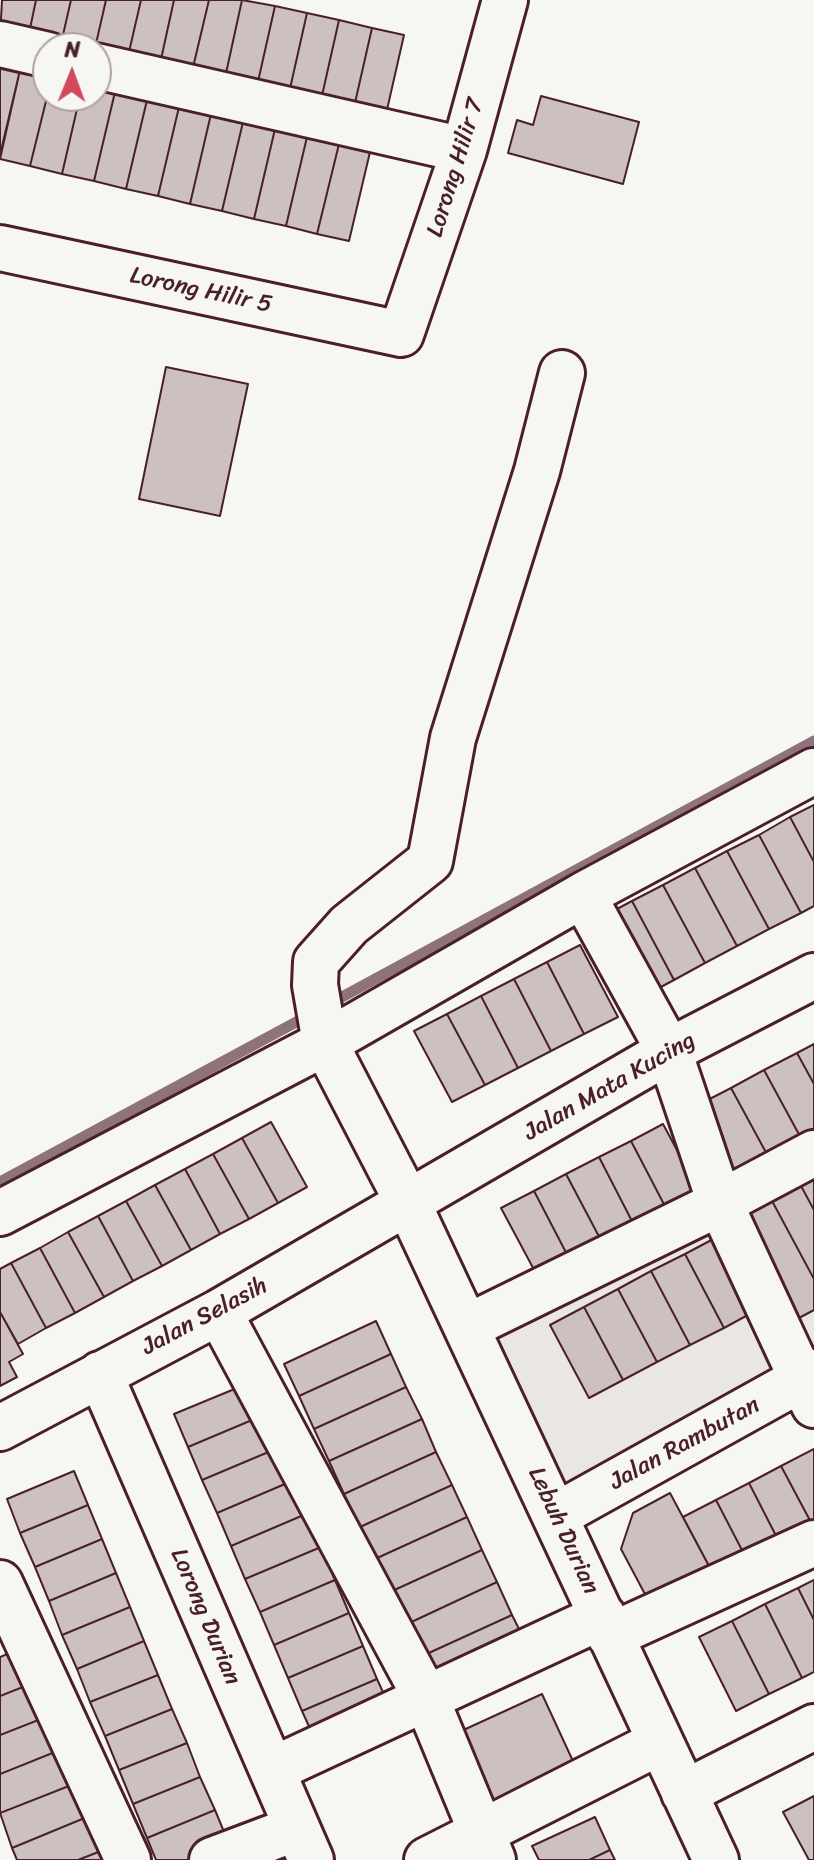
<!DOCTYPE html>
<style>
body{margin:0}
#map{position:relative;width:814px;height:1860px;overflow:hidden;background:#f6f6f2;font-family:Sriracha,sans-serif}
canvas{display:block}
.north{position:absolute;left:32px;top:32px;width:80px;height:80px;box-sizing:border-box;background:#f6f6f2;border:2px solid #b1a0a2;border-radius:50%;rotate:1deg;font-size:22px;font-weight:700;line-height:32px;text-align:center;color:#4a1f2b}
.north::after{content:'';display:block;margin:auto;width:28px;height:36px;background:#d1495b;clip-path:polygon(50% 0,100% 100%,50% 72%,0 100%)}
</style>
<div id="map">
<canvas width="814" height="1860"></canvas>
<div class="north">N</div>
</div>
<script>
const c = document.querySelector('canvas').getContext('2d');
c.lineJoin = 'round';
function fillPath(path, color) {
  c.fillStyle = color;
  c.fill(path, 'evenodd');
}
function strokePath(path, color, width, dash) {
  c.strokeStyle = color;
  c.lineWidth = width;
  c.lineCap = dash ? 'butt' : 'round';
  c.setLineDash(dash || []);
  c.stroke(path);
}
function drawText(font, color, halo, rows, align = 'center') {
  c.font = font + ' Sriracha,sans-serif';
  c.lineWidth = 6;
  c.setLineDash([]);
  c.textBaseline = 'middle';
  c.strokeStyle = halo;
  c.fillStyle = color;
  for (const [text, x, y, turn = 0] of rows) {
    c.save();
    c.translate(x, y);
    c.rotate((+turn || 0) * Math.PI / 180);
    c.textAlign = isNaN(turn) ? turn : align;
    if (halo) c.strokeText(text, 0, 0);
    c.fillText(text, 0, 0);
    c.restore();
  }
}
const built = new Path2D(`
 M814 1155V1372L555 1516 471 1340Z`);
const stream = new Path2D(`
 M329 1004 814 741
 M0 1182 311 1014`);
const building = new Path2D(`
 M2 0H36L27 43 0 37Z
 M36 0H71L60 48 27 43Z
 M71 0H106L95 48H60Z
 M106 0H141L126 65 95 48Z
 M141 0H174L158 73 126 65Z
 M174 0H209L190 80 158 73Z
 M209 0H242L223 87 190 80Z
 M242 0 275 6 255 95 223 87Z
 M275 6 307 13 287 102 255 95Z
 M307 13 339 20 319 109 287 102Z
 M339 20 372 28 352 116 319 109Z
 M372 28 404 35 384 123 352 116Z
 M0 65 20 70 0 155Z
 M20 70 48 76V93L30 166 0 159Z
 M96 88 115 92 94 181 62 174 80 96H96Z
 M115 92 147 100 126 189 94 181Z
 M48 93V96H80L62 174 30 166Z
 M541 96 639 122 623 184 508 153 517 120 533 125Z
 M147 100 179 107 158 196 126 189Z
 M179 107 211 114 190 204 158 196Z
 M211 114 243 122 222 211 190 204Z
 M243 122 275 129 254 219 222 211Z
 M275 129 307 137 286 226 254 219Z
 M307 137 339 144 317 234 286 226Z
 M339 144 370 152 349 241 317 234Z
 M166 367 248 384 220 516 139 499Z
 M814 805V862L790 817Z
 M790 817 814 862V906L801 913 759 835Z
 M759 835 801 913 769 929 727 851Z
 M727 851 769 929 737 946 695 868Z
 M695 868 737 946 705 963 663 885Z
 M663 885 705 963 674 980 632 901Z
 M632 901 674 980 642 997 600 918Z
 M580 945 618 1017 584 1034 547 962Z
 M547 962 584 1034 551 1051 514 979Z
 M514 979 551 1051 518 1068 481 996Z
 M481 996 518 1068 485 1085 447 1014Z
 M447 1014 485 1085 452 1102 414 1031Z
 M814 1044V1084L797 1053Z
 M797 1053 814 1084V1134L802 1140 764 1070Z
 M764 1070 802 1140 769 1158 731 1088Z
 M731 1088 769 1158 736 1175 698 1105Z
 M271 1122 307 1187 278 1203 242 1138Z
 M663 1124 701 1195 668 1212 631 1141Z
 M242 1138 278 1203 249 1219 213 1154Z
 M631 1141 668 1212 636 1229 599 1157Z
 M213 1154 249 1219 220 1234 185 1169Z
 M599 1157 636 1229 604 1246 566 1174Z
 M185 1169 220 1234 191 1250 155 1185Z
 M566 1174 604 1246 571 1262 534 1191Z
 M814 1177V1210L800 1184Z
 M800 1184 814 1210V1279L771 1199Z
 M155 1185 191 1250 162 1266 126 1201Z
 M534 1191 571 1262 539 1279 501 1208Z
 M771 1199 814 1279V1310L799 1318 743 1214Z
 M126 1201 162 1266 133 1281 98 1216Z
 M98 1216 133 1281 104 1297 68 1232Z
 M68 1232 104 1297 75 1313 40 1248Z
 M719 1236 757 1310 724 1328 685 1254Z
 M40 1248 75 1313 46 1328 11 1263Z
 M685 1254 724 1328 690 1345 651 1271Z
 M11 1263 46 1328 18 1344 0 1312V1269Z
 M651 1271 690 1345 657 1362 618 1289Z
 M618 1289 657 1362 623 1380 584 1307Z
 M584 1307 623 1380 589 1398 550 1325Z
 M0 1312 23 1354 9 1362 17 1377 0 1386Z
 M376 1321 391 1354 299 1396 284 1364Z
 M391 1354 406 1387 314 1429 299 1396Z
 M249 1383 264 1415 188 1447 174 1414Z
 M406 1387 422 1419 329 1461 314 1429Z
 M264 1415 278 1448 202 1480 188 1447Z
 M422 1419 436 1452 344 1494 329 1461Z
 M278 1448 292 1481 217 1513 202 1480Z
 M814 1449V1528L781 1466Z
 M436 1452 452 1485 360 1527 344 1494Z
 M781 1466 814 1528 791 1565 749 1483Z
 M74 1471 88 1505 20 1533 7 1499Z
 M292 1481 306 1514 231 1546 217 1513Z
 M749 1483 791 1565 758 1581 716 1500Z
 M452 1485 467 1517 375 1559 360 1527Z
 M670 1493 726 1598 664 1630 621 1549 633 1513Z
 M716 1500 758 1581 726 1598 683 1517Z
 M88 1505 102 1539 35 1567 20 1533Z
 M306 1514 321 1547 245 1579 231 1546Z
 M467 1517 482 1550 390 1592 375 1559Z
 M102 1539 116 1573 49 1601 35 1567Z
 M321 1547 335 1580 260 1612 245 1579Z
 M482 1550 497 1582 405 1625 390 1592Z
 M116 1573 130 1607 62 1635 49 1601Z
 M335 1580 349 1613 274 1645 260 1612Z
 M814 1580V1620L798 1588Z
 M497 1582 512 1615 420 1657 405 1625Z
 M798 1588 814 1620V1672L802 1678 765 1604Z
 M765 1604 802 1678 769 1694 732 1621Z
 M130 1607 144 1641 77 1669 62 1635Z
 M349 1613 363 1646 288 1678 274 1645Z
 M512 1615 528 1647 435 1690 420 1657Z
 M732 1621 769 1694 736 1711 699 1637Z
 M144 1641 158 1675 90 1702 77 1669Z
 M363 1646 377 1679 302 1711 288 1678Z
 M19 1649 33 1683 0 1696V1657Z
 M158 1675 172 1709 105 1736 90 1702Z
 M377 1679 392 1712 317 1744 302 1711Z
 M33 1683 46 1717 0 1735V1696Z
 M542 1694 578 1772 482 1816 446 1738Z
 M172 1709 187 1743 119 1770 105 1736Z
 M46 1717 60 1750 0 1774V1735Z
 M187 1743 200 1777 133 1804 119 1770Z
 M60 1750 74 1784 0 1813V1774Z
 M200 1777 215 1810 147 1838 133 1804Z
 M74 1784 87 1817 12 1848 0 1813Z
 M814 1796V1860H809L783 1812Z
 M215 1810 229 1844 190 1860H156L147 1838Z
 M87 1817 101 1851 78 1860H17L12 1848Z
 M595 1817 610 1850 589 1860H539L532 1846Z
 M610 1850 615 1860H589Z
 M101 1851 105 1860H78Z`);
const minor = new Path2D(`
 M0 44 48 55
 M96 66 464 150
 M0 248 401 334 464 150 505 0
 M562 373 537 471 453 738 430 861 349 925 316 962 315 985 325 1043 408 1203 716 1860
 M583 895 669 1051 720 1203 814 1405
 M0 1213 325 1043 583 895 814 771
 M219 1312 426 1698 493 1860
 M467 1327 720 1203 814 1153
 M100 1374 311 1860
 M0 1428 219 1312 669 1051 814 976
 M555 1516 814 1372
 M0 1583 128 1860
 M610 1636 814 1543
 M272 1770 603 1616
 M684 1793 814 1727
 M212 1860 297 1828
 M427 1860 660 1742`);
const streetNames = [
 ["Lorong Hilir 7",456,168,-73],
 ["Lorong Hilir 5",201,291,12],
 ["Jalan Mata Kucing",610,1087,-30],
 ["Jalan Selasih",205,1317,-28],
 ["Jalan Rambutan",685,1444,-29],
 ["Lebuh Durian",563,1531,65],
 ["Lorong Durian",205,1617,67]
];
fillPath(built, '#e9e6e3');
strokePath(stream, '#8e747a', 11);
fillPath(building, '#ccc1c0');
strokePath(building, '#4a1f2b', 2);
strokePath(minor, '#4a1f2b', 50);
strokePath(minor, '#f6f6f2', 44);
drawText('24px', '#4a1f2b', '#f6f6f2', streetNames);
</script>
